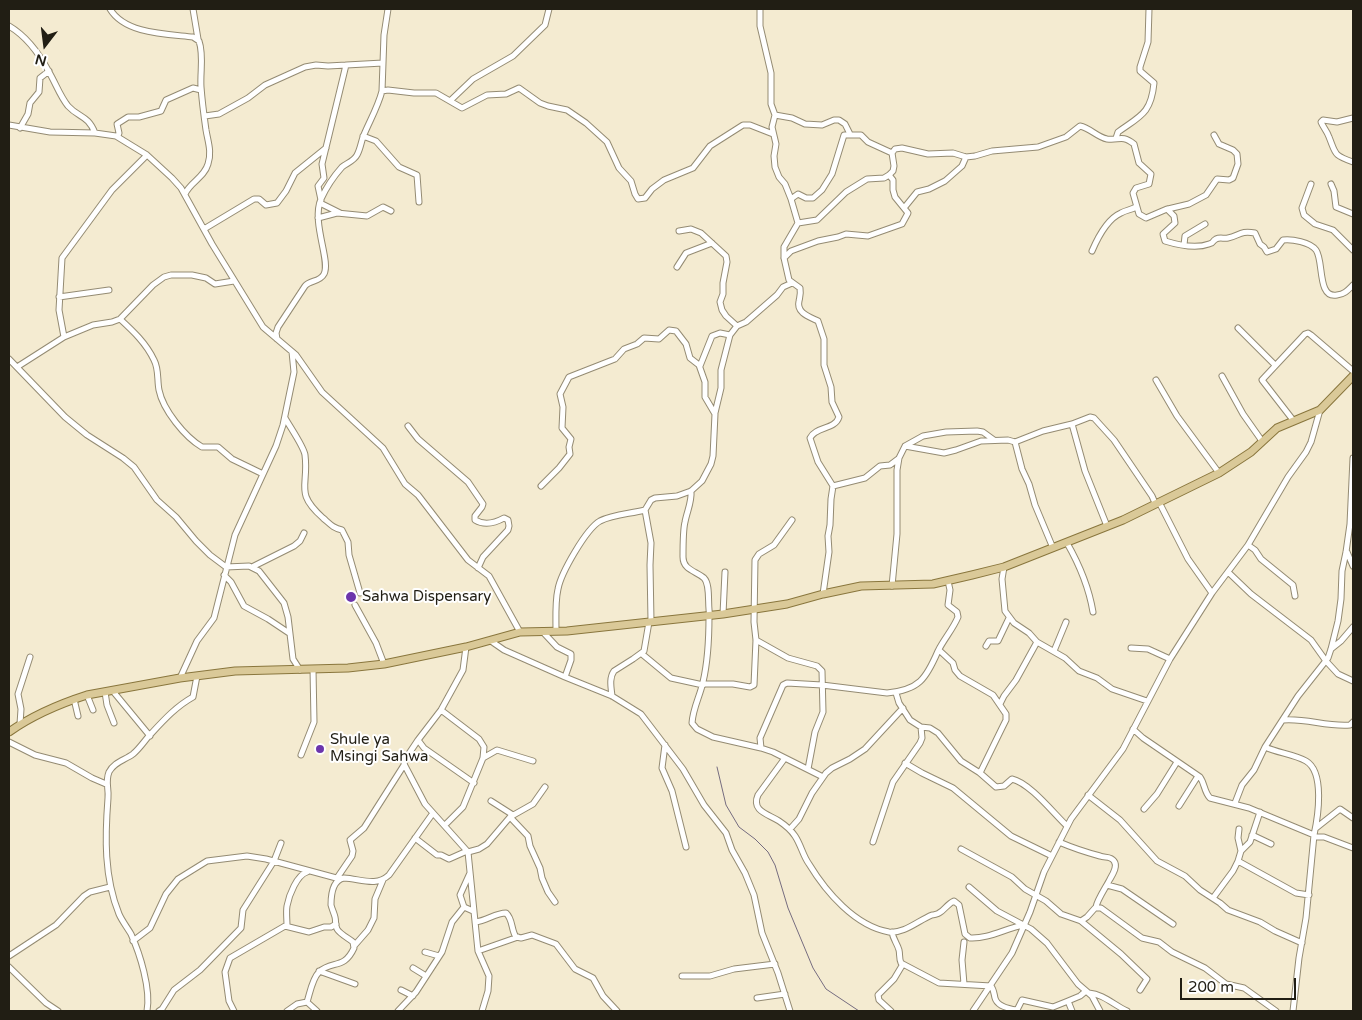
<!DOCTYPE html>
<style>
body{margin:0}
#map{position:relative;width:1362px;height:1020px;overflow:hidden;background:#f4ebd1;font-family:"Varela Round",sans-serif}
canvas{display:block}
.frame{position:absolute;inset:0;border:10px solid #211e14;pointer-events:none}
.north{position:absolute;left:20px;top:20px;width:50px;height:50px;-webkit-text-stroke:4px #fff;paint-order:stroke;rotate:195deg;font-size:14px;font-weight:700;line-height:20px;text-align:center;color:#211e14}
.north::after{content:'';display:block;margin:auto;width:18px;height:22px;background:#211e14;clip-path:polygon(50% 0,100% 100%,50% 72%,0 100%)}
.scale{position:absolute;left:1180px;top:978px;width:116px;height:22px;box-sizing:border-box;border:2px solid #211e14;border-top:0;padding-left:6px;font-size:15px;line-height:18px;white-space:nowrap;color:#211e14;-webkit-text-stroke:4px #fff;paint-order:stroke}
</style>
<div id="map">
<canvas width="1362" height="1020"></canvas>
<div class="frame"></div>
<div class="north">N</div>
<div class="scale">200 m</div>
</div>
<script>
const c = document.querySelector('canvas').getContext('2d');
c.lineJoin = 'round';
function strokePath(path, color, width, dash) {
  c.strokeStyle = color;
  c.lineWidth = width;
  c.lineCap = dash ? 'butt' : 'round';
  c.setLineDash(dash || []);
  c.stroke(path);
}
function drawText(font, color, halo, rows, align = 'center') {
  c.font = font + ' "Varela Round",sans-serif';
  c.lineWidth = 4;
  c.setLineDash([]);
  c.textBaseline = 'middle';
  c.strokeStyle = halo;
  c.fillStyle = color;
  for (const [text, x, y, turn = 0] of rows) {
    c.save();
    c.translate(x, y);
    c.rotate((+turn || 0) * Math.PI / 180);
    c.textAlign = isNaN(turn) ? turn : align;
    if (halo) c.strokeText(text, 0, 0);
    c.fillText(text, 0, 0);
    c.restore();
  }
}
const stream = new Path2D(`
 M717 767 726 805 739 827 755 839 768 852 775 865 788 908 813 968 826 989 859 1011`);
const minor = new Path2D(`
 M110 9C125 34 166 34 193 37L199 41C204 55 200 72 201 87 202 101 204 116 206 130 208 142 212 152 208 164 204 178 190 182 185 194
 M193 9 198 39
 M760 9V26L771 73V104L775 115 772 127 776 144 774 156 775 167 779 177 785 184 791 199
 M9 26C26 36 40 55 49 72 56 84 60 96 68 106 79 118 88 115 95 133
 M382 91 388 90 414 93H436L462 108 487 95 506 94 519 88 540 103 548 106 567 110 586 123 607 142 619 168 631 181 635 194 638 199 645 198 652 189 664 180 693 168 710 146 743 125H750L773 134
 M451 100 473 79 513 56 545 25 549 9
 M775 115 792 118 805 124 822 125 834 120H839L845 124 850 134
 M205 116 219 114 248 98 265 85 305 67 316 65 328 66 383 63
 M1353 118 1337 122 1323 120 1321 122C1323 127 1327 131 1329 137 1336 154 1333 155 1353 162
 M9 125 50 132 95 133 116 136 147 155 172 178 181 188 212 244 263 327 296 355 322 392 383 448 405 484 418 495 468 560 489 576 520 632
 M20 128 28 114 30 103 39 92 40 78 49 71
 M118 136 119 133 117 124 128 117H139L161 111 166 100 193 88 201 90
 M363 136 376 141 399 167 417 175 419 202
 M1116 138 1118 132C1140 116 1151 114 1154 83L1140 71V67L1148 42 1149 9
 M1311 184 1302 208 1304 215 1315 224 1333 230 1353 250
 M1331 184 1334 191 1336 207 1353 214
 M321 200 318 186 324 178 322 164 346 65
 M320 203 340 213
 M904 208 917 192 929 189 945 181 962 166 966 157
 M1168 209 1189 204 1206 195 1217 179 1229 180 1233 178 1238 164 1237 154 1233 150 1219 144 1214 135
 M318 218 337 213 367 216 383 207 391 211
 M798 223 791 199 798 194 806 198H813L822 190 832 174 844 135H861L868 142 892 153
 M204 229 254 199H259L266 205 277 203 286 191 295 173 326 148
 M679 231 691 229 701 233 726 256 727 262 723 283V294L720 302 722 310 726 316 737 326
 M1184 245 1185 236 1205 224
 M1092 251C1098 237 1107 219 1121 213 1126 210 1131 210 1136 207
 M784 258 791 251 818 241 838 237 846 234 868 236 902 224 908 213 895 197 893 190V180L889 175
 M677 267 686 253 712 243
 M59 297 109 290
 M120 319C133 331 146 343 154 360 159 369 157 380 159 390 163 410 185 437 202 447H218L232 459 263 474
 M1238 328 1275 365
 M64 337 59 310 62 258 112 190 147 155
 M277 339 276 333 278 327 305 286C310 280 320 282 324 274 331 261 311 222 321 199 326 188 334 176 342 167 347 163 354 161 357 155 360 150 361 143 363 137 369 122 378 107 382 91L384 35 388 9
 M9 359 65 417 87 435 123 458 134 467 157 500 176 517 196 541 210 555 226 567 249 566 259 571 284 603 288 617 293 659 300 670
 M700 366 712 336 720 333 730 335
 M17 367 64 337 93 325 112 322 120 319 153 285 164 277 171 275H192L206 278 215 284 234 281
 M1222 376 1243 414 1262 441
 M1156 380 1177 416 1219 473
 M715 413 721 388V370L730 335 737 326 746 322 777 295 783 287 792 283
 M285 418C290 427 304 447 305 455 309 487 294 492 323 518 330 524 333 528 342 530L348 542 349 555 360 593
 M1293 420 1262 380 1305 334 1308 333 1311 335 1353 371
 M1072 424 1085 471 1107 526
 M408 426 418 439 468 482 483 504 482 507 475 516V520C485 526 495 523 504 518L508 520 509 526 508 530 483 557 478 568
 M1015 442 1043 431 1072 424 1090 417 1094 418 1114 440 1152 496 1155 503
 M905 446 944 453 956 450 981 441 1008 440 1015 442 1022 469 1029 484 1035 505 1053 548
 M541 486 559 468 570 454 569 447 571 439 562 428 563 407 560 394 569 377 615 359 624 349 637 344 644 338 659 339 669 330 676 331 686 344 690 358 699 365 705 382V397L715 414 713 456 711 464 702 481 691 491 677 496 655 498 651 500 645 510 651 543 650 565 651 621
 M833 486 865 478 880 466 890 465 898 459
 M691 491C692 502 687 511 685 522 683 530 683 548 683 557 683 570 696 571 704 578 711 585 707 606 710 616
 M1159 502 1188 559 1212 593
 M1067 543C1079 564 1089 588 1093 612
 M1248 545 1255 550 1261 559 1293 585 1295 596
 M1347 552 1353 566
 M252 567 294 546 300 541 304 533
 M1004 567 1002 579 1005 611 1014 623 1029 633 1037 642 1065 658 1079 671 1097 678 1112 689 1147 701
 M1228 572 1251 594 1311 640 1326 661 1338 674 1353 681
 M224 575 231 582 244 606 268 619 289 633
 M892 586 897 534V470L899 458 905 446 923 436 946 432 977 431 983 432 994 440
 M823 594 829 552 828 536 830 525 831 499 833 486 818 462 810 438C816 426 835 430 839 417L832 402 831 387 824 365V339L818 321C810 317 796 313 799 301 800 296 801 294 800 288L789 280 784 258V247L798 223 817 220 846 192 867 179 884 178 889 175 893 171 894 166 892 153 895 149 902 148 928 154 953 153 966 157 975 156 992 151 1038 147 1066 137 1080 126C1090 128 1097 137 1107 139 1119 141 1121 134 1134 144L1139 163 1151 174 1149 184 1136 188 1133 193 1139 214 1146 218 1167 209 1174 216 1175 223 1163 234 1165 241C1178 245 1196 249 1209 244 1215 242 1211 242 1216 239 1220 237 1224 239 1228 238 1239 236 1240 230 1255 233L1260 244 1264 247 1267 252 1276 249 1283 240C1292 239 1310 242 1316 250 1324 261 1317 299 1337 295 1345 294 1348 290 1353 285
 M355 605 376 643 384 664
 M723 614 725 572
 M709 616C709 638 708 661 703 682 700 696 693 708 692 723L697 729 713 737 761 748
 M542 631 557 647 571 654V660L565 677
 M556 631C556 618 555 602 558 589 561 573 586 529 600 521 614 514 630 514 645 510
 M756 640 788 658 817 666 822 671 823 712 815 732 808 769
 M491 641 504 650 565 677 612 696 641 714 683 769 704 805 726 833 732 850 745 873 754 895 762 933 778 973 790 1011
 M986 646 989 641H998L1009 618
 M466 647 463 670 441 710 418 740 406 758 404 764 425 804 468 852 478 951 489 976 488 991 482 1011
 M1131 648 1148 649 1170 659
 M1331 649 1341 641 1353 627
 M939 650 953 663 955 670 960 676 993 695 1006 714V720L1002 728 980 773
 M1054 651 1066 622
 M642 654 671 678 703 685
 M180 678 197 641 214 618 235 535 276 446 283 425 294 372 292 352
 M703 684H733L750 687 754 685 756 640 754 622 755 560 759 554 774 545 792 520
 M112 690 150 736
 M105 692 107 705 114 723
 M896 693 899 703 910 720 921 727 930 728 938 733 961 761 980 773 996 787 1004 786 1012 779C1030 783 1054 814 1067 826
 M87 695 93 710
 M612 696C611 687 609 678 614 671L633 659 644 651 649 622
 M74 699 78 716
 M1000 704 1004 696 1016 680 1037 642
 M441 710 479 739 484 747 483 758 463 807 445 825
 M1283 720C1307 718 1326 727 1350 725L1353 722
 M20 724 21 709 18 694 30 657
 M1133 729 1143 738 1200 777C1205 784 1204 792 1210 798L1249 808 1314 835 1306 918 1299 958 1293 1011
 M418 740 424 748 474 783
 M9 742 35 755 66 763 92 778 106 784
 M665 745 662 768 672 791 686 847
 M1265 747C1278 753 1293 754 1306 761 1325 772 1318 817 1314 835
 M301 755 314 722 313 669
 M483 758 497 750 533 761
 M785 758 758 795C751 811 768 814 779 821 785 825 791 830 795 836 801 845 803 856 809 864 826 892 855 926 889 932 904 934 919 920 932 915 933 915 938 914 939 913 945 910 947 904 954 901L959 905 965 934 970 938C989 939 1006 928 1024 925
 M905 763 922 773 953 788 1011 836 1052 856
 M823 777 773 752 761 748 760 738 783 685 787 683 822 685 887 693C919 690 926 679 938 651 944 639 953 629 958 617L957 612 948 605 950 590 948 581
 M1088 795 1120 820 1157 861 1185 876 1200 890 1220 903 1228 910 1260 922 1275 931 1302 943
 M491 801 513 815
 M1235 803 1242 785 1254 770 1265 747 1298 696 1328 658 1331 649 1338 621 1341 599 1342 571 1346 552 1350 524 1353 458
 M1179 806 1198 776
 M1144 809 1157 794 1177 762
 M510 817 528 836 530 846 540 868 542 878 548 892 555 902
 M1316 828 1340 809 1353 818
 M790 829 799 819 812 793 826 773 832 768 850 759 865 749 903 708
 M1239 829 1238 838 1241 851
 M1252 835 1271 844
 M1314 837H1324L1353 848
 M415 838 437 855H441L449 859 467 851
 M873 842 893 782 920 743 922 738 921 727
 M1059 842C1073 848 1085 852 1100 856 1105 858 1111 856 1114 861 1118 866 1113 874 1110 879 1106 887 1097 900 1096 907
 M961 849 1012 877 1025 889 1046 901 1061 914 1081 921 1087 917 1095 908H1101L1142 938 1159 942 1172 952 1205 968 1226 984 1244 988 1276 1011
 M468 852 479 849 487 844 510 817 533 804 545 787
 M1238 861 1296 893 1309 895
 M337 878 352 856 353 851 350 840 364 828 404 765
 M1107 885 1122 889 1173 924
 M969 887 997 911 1031 929 1047 943 1078 984 1092 996 1100 1011
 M1213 898 1233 871 1238 861 1241 851 1250 842 1260 812
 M464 907 460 895 470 873
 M1081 921 1121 954 1147 979 1140 990
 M475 922C487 921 495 913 506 913 513 919 511 930 516 937L521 938 532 935 556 944 575 969 593 978 603 996 617 1011
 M287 926C287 919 286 912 287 906 289 895 297 875 307 872
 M892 932C893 939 897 943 899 950 900 954 899 959 901 963L939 983 991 986C994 990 994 994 995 998 997 1006 1010 1009 1017 1010V1011
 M133 941 150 928 166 894 178 879 207 861 247 856 266 859 340 879
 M354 946 368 930 374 918 375 899 383 880
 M478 951 518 937
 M425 952 439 956
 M9 956 56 925 84 896 90 892 110 887
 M9 967 46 1003 58 1011
 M413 968 426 976
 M319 971 355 984
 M682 976H710L734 969 775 964
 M964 984 962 960 964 942
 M401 990 413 996
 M1089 993C1103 994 1114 1005 1127 1011
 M757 998 785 994
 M307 1002C310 993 312 979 319 972 332 960 344 970 354 948L353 942C348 938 340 934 337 929 335 925 336 921 335 917 334 913 332 909 331 905 331 895 333 880 344 878 361 879 376 887 389 875L433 813
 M1017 1010 1022 1000 1053 1007 1068 1001
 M147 1011C151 989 140 954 131 934 127 927 122 921 119 914 104 877 105 837 108 798 109 788 105 782 109 772 114 762 125 760 133 754 139 749 143 743 148 737 162 722 175 707 193 697L197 676
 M159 1011 162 1009 174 990 200 970 241 928 243 910 274 861 281 843
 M234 1011 229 1001 225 972 230 958 285 926 309 932 324 927H331L336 924
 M287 1011 297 1004 307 1002 317 1011
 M398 1011 416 992 442 952 452 922 464 907 473 911
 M891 1011 879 1000 878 995 894 979 903 964
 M973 1011 1012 953 1030 912 1044 872 1071 819 1123 749 1170 659 1212 593 1248 545 1288 477 1306 452 1311 442 1320 410
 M1072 1011 1068 1001 1080 996 1086 991`);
const major = new Path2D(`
 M9 732C33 715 59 704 87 695L180 678 235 671 348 668 384 664 466 647 520 632 567 631 723 614 787 604 823 594 861 586 933 584 972 575 1004 567 1123 520 1219 473 1251 452 1277 428 1320 410 1353 376`);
const markers = [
 [351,597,6,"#6c35ac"],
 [320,749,5,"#6c35ac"]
];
const poiNames = [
 ["Sahwa Dispensary",362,597],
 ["Shule ya",330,740],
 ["Msingi Sahwa",330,757]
];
strokePath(stream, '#756c7f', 1);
strokePath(minor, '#948b73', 7);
strokePath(major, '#89763d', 9);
strokePath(minor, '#fff', 5);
strokePath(major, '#dac998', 7);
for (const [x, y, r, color] of markers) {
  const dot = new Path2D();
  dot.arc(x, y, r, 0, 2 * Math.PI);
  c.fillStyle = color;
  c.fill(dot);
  strokePath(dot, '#fff', 2);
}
drawText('15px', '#211e14', '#fff', poiNames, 'left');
</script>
